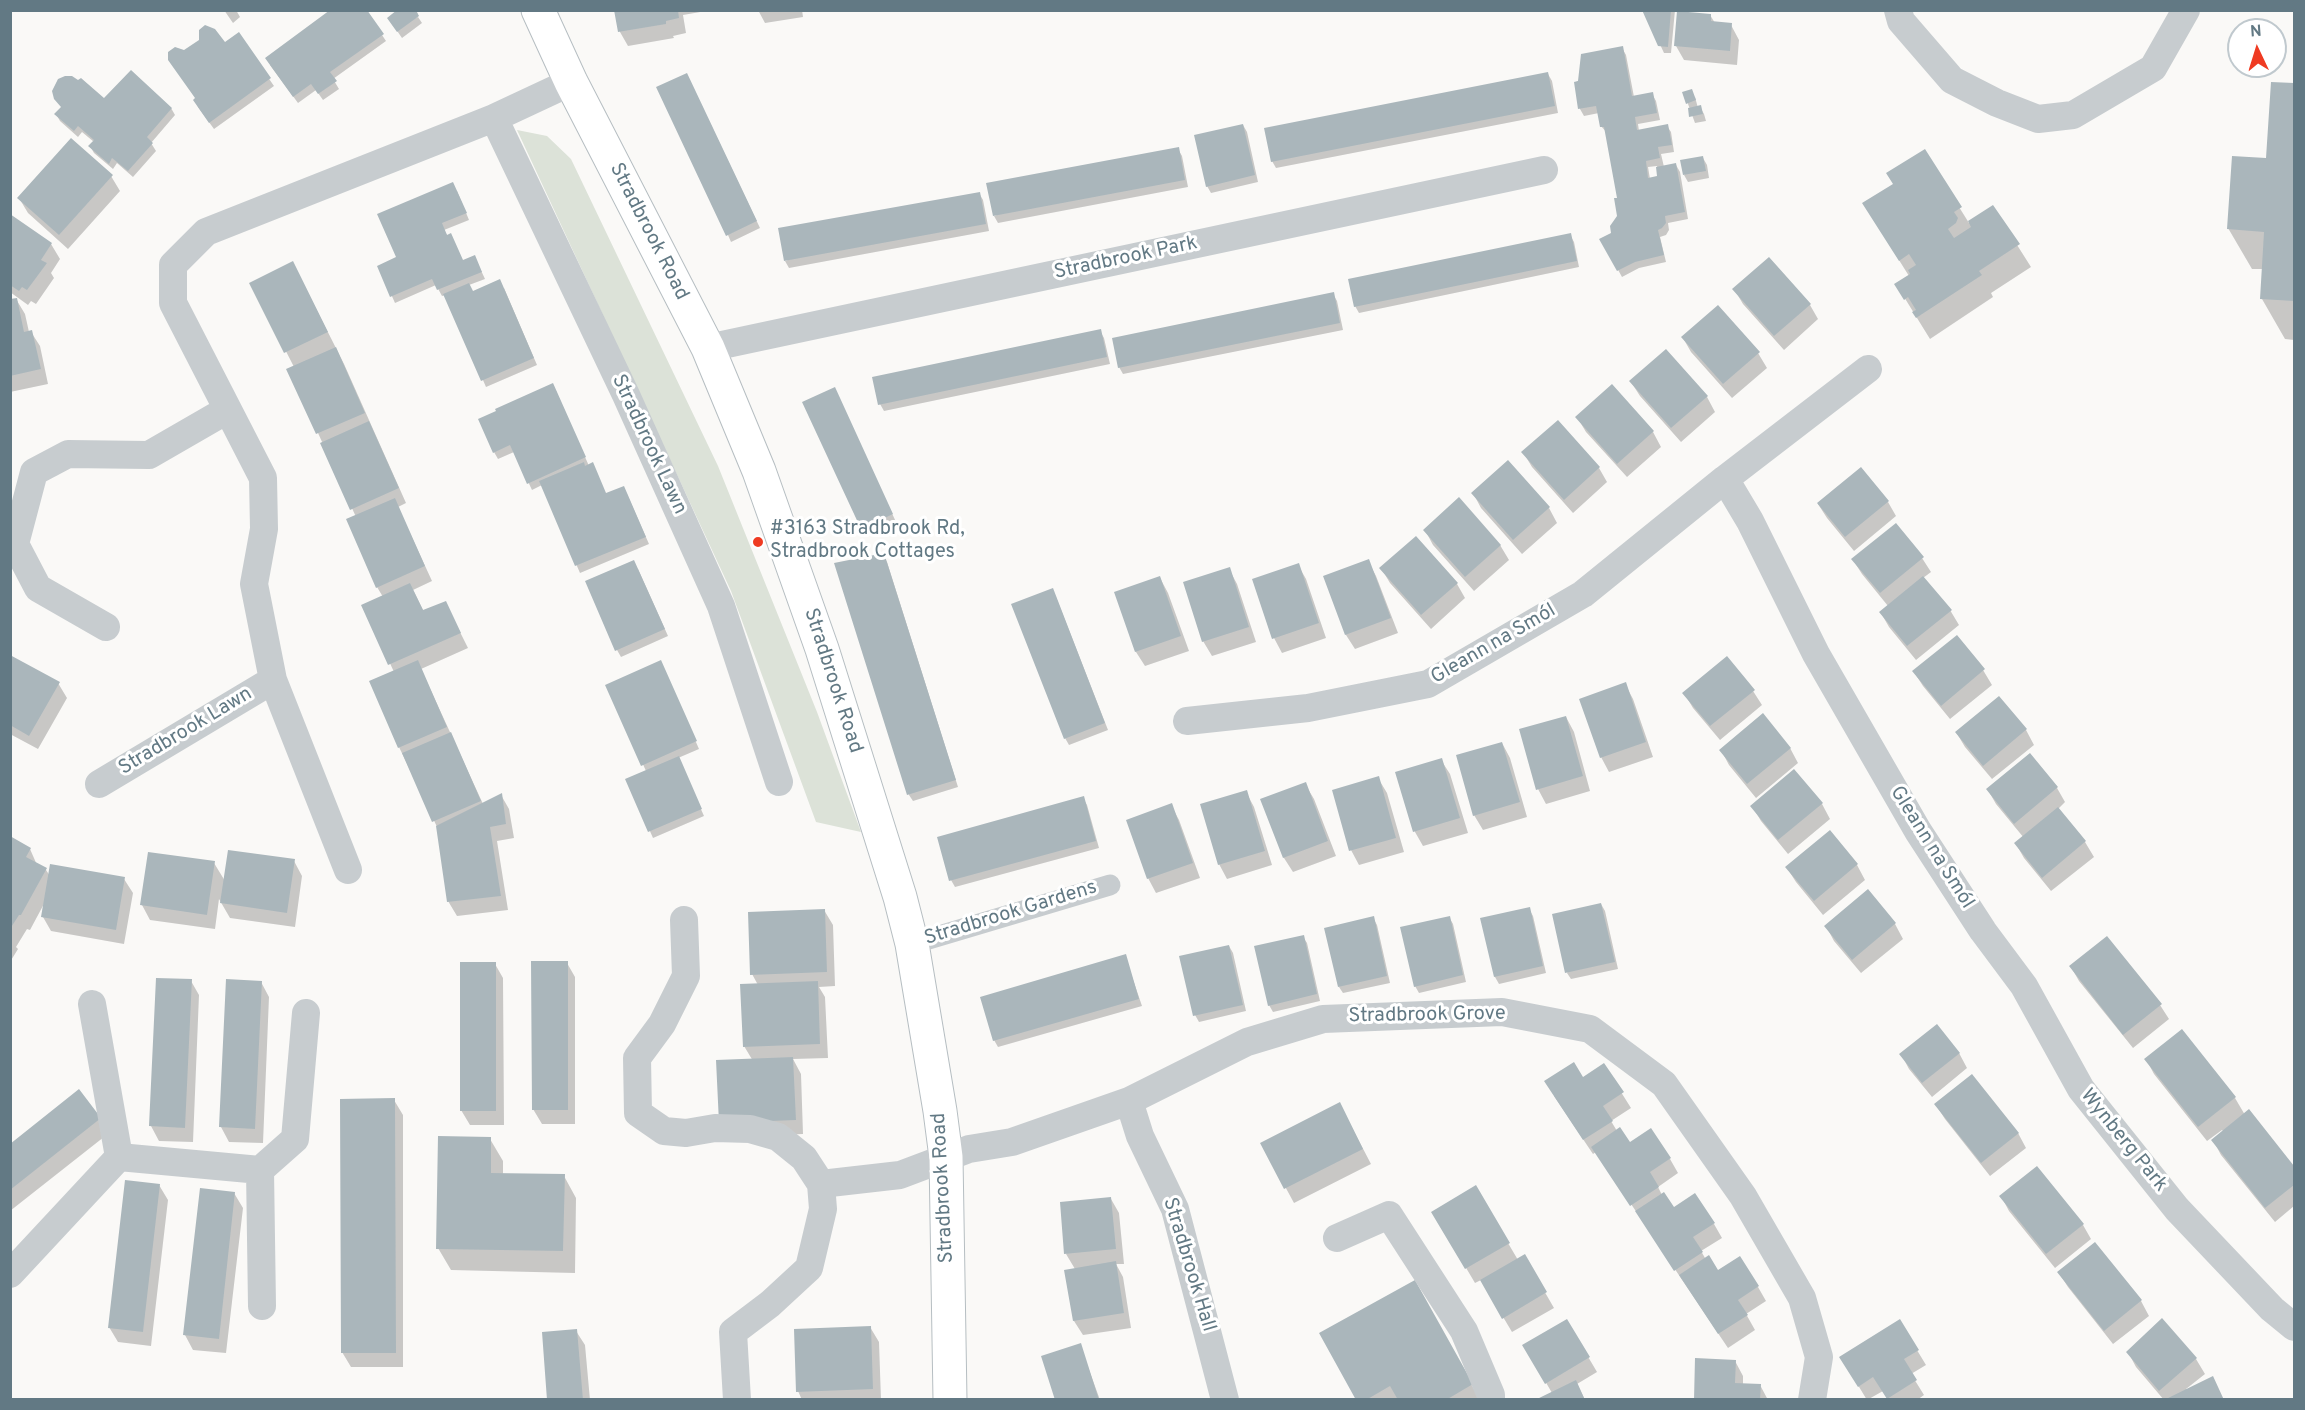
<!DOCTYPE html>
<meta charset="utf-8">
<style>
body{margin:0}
#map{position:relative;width:2305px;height:1410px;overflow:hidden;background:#faf9f7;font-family:Overpass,sans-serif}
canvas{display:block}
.frame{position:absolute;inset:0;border:12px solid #627984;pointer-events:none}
.north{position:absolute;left:2227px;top:18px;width:60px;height:60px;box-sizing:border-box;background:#fff;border:2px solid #c0c9ce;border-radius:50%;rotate:356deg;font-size:16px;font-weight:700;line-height:24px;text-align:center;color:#627984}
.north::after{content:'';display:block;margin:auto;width:21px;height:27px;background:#ef3b22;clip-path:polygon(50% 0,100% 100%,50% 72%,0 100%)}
</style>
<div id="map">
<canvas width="2305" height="1410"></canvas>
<div class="frame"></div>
<div class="north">N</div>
</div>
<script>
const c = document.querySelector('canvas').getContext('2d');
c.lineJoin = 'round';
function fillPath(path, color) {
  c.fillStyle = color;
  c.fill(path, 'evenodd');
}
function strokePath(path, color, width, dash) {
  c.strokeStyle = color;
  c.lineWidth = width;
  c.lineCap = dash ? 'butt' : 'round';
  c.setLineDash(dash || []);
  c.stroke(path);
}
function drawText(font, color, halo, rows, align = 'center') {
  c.font = font + ' Overpass,sans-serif';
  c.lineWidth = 6;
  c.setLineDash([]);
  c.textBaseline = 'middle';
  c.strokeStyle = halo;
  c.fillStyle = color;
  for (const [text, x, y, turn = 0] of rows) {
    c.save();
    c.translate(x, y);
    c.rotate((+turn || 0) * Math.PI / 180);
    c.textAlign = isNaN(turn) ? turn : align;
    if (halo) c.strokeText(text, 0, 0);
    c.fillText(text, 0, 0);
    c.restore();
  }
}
const green = new Path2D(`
 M517 130 547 136 571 159 718 466 817 712 861 832 816 822 731 591Z`);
const shadow = new Path2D(`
 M224 10H236L240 17 233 23Z
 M616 10H712L683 15 686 33 673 36 674 38 628 46 620 32Z
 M758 10H802L803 17 765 23Z
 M1644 10H1675L1671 53H1664Z
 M1710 15 1715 23 1731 25 1739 40 1737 65 1684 60 1676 46Z
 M418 17 422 23 402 38 393 25Z
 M238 34 274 86 214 129 198 107 184 51 224 44Z
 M382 35 386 41 333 79 339 89 323 100 316 90 298 103 270 65Z
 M1622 48 1626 55 1634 97 1652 94 1656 101 1660 120 1638 124 1639 131 1667 126 1671 132 1674 152 1661 154 1664 167 1676 165 1680 172 1688 219 1668 223 1669 230 1666 235 1660 237 1666 262 1639 268 1622 277 1601 239 1613 233 1619 216V199L1607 133 1601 126 1599 113 1584 116 1580 109 1575 83ZM1657 166 1659 177 1650 179 1648 167Z
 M1548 74 1552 81 1558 113 1276 168 1272 161Z
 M690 81 760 228 731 242 728 235Z
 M2272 83 2294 85V340L2285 339 2262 299 2263 269H2252L2228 228 2267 160Z
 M1684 93 1695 97 1698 108 1700 107 1704 114 1706 121 1695 123Z
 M171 108 175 115 151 143 156 151 133 177 117 163 113 169 94 153 90 146 94 142 82 132 78 137 60 121 56 114Z
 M1243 125 1247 132 1258 182 1211 193 1207 186Z
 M1178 149 1182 156 1188 187 998 223 994 216Z
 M1924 151 1969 223 1993 207 2031 267 1991 293 1993 297 1930 339 1896 284 1909 276 1877 225 1895 184Z
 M1703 158 1707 165 1709 178 1688 182 1684 175Z
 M111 176 120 191 68 249 28 213 19 198Z
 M457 191 469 220 444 230 463 262 478 264 485 279 469 285 473 293 504 288 537 365 486 387 446 295 442 296 436 285 395 303 379 267 398 258Z
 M979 193 983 200 989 231 789 268 785 261Z
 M10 216 51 244 60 259 51 273 54 278 36 304 31 301 28 305 10 292Z
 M1570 235 1574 242 1579 267 1359 313 1355 306Z
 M293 263 344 364 406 503 398 507 432 581 413 590 424 612 445 602 468 648 421 669 483 804 501 795 509 809 514 838 497 841 508 910 457 916 448 901 438 829 399 747 394 672 363 605 383 597 377 587 356 517 318 433 294 367 251 283Z
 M1734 289 1810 305 1818 319 1784 350 1743 304Z
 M1333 294 1337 301 1343 330 1123 374 1119 367Z
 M16 299 25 314 29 332H31L40 346 48 384 10 392V301Z
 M1100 331 1104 338 1110 364 884 411 880 404Z
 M1683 338 1758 353 1767 368 1732 398 1691 352Z
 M1666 351 1707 397 1715 412 1681 442 1640 396 1631 382Z
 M1612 387 1653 432 1661 447 1627 477 1586 432 1577 417Z
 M556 391 589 466 606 494H627L649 544 580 573 542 485 532 490 514 452 498 459 494 452Z
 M838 396 896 522 866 535 862 529Z
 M1523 452 1599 468 1607 482 1573 513 1532 467Z
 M1473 493 1549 508 1557 523 1522 554 1481 508Z
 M1888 502 1896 516 1854 551 1827 518 1818 504Z
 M1425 530 1500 545 1509 560 1474 591 1433 545Z
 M883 555 887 562 958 787 913 801 909 795 836 564Z
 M1922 558 1931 572 1923 578 1950 610 1959 625 1916 660 1889 627 1881 613 1888 606 1862 574 1853 560Z
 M1368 561 1376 576 1398 633 1355 649 1346 635 1325 577Z
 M1298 565 1306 579 1326 638 1282 653 1274 638Z
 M1381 568 1457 584 1465 598 1431 629 1390 583Z
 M638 569 668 636 621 657 617 650Z
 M1229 569 1237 584 1256 642 1212 656 1203 641Z
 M1160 578 1168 593 1189 651 1145 666 1136 652 1116 593Z
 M1056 597 1108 730 1069 745 1065 738Z
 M10 656 58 683 67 698 38 749 10 734Z
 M664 669 699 749 678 758 704 816 653 838 627 779 646 771 607 685Z
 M1983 670 1992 685 1950 719 1923 686 1914 672Z
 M1625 684 1633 699 1653 757 1609 772 1601 757Z
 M1753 691 1762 705 1720 740 1693 708 1684 693Z
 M1999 698 2026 730 2034 745 1992 779 1965 747 1956 732Z
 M1566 717 1574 732 1590 791 1546 804 1538 789Z
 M1502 743 1510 758 1527 817 1483 830 1474 815Z
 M1790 748 1798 763 1756 798 1729 765 1721 750Z
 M1441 760 1450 774 1468 833 1423 846 1415 832 1397 773Z
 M1378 778 1387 793 1404 852 1359 865 1351 850Z
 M1305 784 1314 799 1336 856 1293 872 1284 858 1262 800Z
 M2057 788 2065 802 2058 809 2085 842 2094 857 2051 891 2024 858 2016 844 2024 838 1996 804 1988 790Z
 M1246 792 1254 807 1272 865 1227 879 1219 864Z
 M1083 798 1087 805 1099 848 955 887 951 880Z
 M1822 804 1830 819 1788 854 1761 821 1752 806Z
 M1171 805 1179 820 1200 878 1156 893 1148 878Z
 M1830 832 1857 865 1865 880 1823 915 1796 882 1787 868Z
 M10 838 30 849 37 865 46 870 50 876 124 879 133 893 124 944 51 931 43 917 45 902 30 930 27 929 16 947 18 949 10 962Z
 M294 861 302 876 295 927 230 918 219 899 215 929 150 920 142 905 214 863 225 881Z
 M1868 891 1895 924 1903 939 1861 973 1834 941 1826 926Z
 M1601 904 1605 911 1618 969 1571 979 1567 973Z
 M1529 909 1533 916 1546 973 1499 984 1495 977 1482 919Z
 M824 910 833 925 835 986 819 987 825 997 828 1058 793 1059 801 1074 803 1134 729 1137 753 1061 744 1046 758 985 752 974Z
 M1449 917 1453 924 1466 982 1419 993 1415 986Z
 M1373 918 1377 925 1390 983 1343 993 1339 987Z
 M1303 937 1307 943 1320 1001 1273 1012 1269 1005Z
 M1229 946 1233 953 1246 1011 1199 1022 1195 1015Z
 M1125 956 1142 1006 998 1047 994 1040Z
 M567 963 575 977V1124H542L533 1109Z
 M495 964 503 978 504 1125H470L461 1110Z
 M2071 967 2160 1005 2169 1019 2133 1048 2079 981Z
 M191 981 199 995 193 1142 159 1141 151 1126Z
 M261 982 269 997 263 1143 229 1142 221 1127Z
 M2182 1031 2235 1098 2245 1115 2249 1111 2294 1168V1206L2275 1222 2221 1155 2213 1140 2224 1132 2222 1130 2207 1141 2154 1074 2146 1059Z
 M1959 1053 1967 1068 1932 1097 1909 1069 1901 1054Z
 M1604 1065 1631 1108 1611 1121 1617 1131 1630 1144 1670 1159 1678 1173 1658 1187 1662 1195 1674 1209 1714 1224 1722 1238 1701 1251 1705 1258 1718 1272 1758 1287 1766 1301 1746 1314 1755 1330 1728 1348 1596 1152 1593 1154 1554 1096Z
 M79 1092 109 1133 10 1211V1146Z
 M394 1100 403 1115V1367H351L342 1352Z
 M1936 1105 2018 1133 2026 1148 1990 1176 1945 1119Z
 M1347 1118 1371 1164 1294 1203 1262 1144Z
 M490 1139 503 1161V1174L564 1176 576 1198 575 1273 451 1270 438 1248Z
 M159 1185 168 1200 151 1346 118 1342 109 1327Z
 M1475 1187 1518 1260 1524 1256 1554 1308 1512 1332 1481 1280 1475 1283 1433 1212Z
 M234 1193 243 1208 226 1353 193 1350 185 1335Z
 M2001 1196 2083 1225 2091 1239 2055 1268 2009 1211Z
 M1111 1199 1119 1213 1124 1264H1116L1123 1277 1131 1328 1083 1335 1074 1321 1066 1271 1075 1269 1066 1254Z
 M2059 1273 2141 1301 2149 1316 2113 1344 2068 1287Z
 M1415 1282 1480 1400H1358Z
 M2162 1320 2196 1359 2205 1374 2186 1389 2224 1400H2164L2136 1367 2128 1352Z
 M1567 1321 1597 1372 1577 1384 1585 1400H1538L1552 1393 1525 1346Z
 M1900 1322 1926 1365 1911 1374 1924 1395 1917 1400H1888L1883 1391 1867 1400 1850 1372Z
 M870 1327 879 1342 881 1400H802L798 1391Z
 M576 1331 585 1345 590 1400H549Z
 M1080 1345 1100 1400H1057Z
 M1735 1361 1743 1376V1385H1760L1768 1400H1695Z`);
const building = new Path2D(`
 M330 10H367L384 34 330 72 337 81 318 94 311 84 293 97 265 58Z
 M397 10H416L419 16 397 32 387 18Z
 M614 10H678L679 18 666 21V24L618 32Z
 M1642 10H1671L1668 47 1658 46Z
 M1677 11 1711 14V21L1732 23 1730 51 1674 46Z
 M205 25 215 29 225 42 239 32 271 78 209 123 193 100 195 98 168 60V52L175 47 184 50 199 40V30Z
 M1623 46 1632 96 1653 92 1657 113 1635 117 1637 130 1668 124 1672 145 1658 147 1660 158 1646 161 1648 178 1657 176 1656 167 1676 163 1685 212 1665 216 1666 223 1662 228 1658 230 1664 255 1635 262 1617 271 1599 239 1611 233 1610 226 1617 216 1614 198H1617L1604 127H1600L1596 106 1578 109 1574 82 1578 81 1581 54Z
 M131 70 172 108 147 137 153 143 128 171 112 158 109 164 88 146 94 140 78 126 74 131 54 114 61 107 54 99 52 91 58 79 65 76H72L78 80 81 78 104 98Z
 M1548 72 1555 106 1271 162 1264 128Z
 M687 73 757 221 726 236 656 87Z
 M2271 82 2294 83V301L2260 299 2264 232 2227 229 2232 156 2266 158Z
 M1692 89 1696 100 1686 104 1682 92Z
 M1701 105 1703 114 1689 117 1688 108Z
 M1243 124 1255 175 1206 187 1194 135Z
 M71 138 113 175 59 235 17 198Z
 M1179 147 1185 180 993 216 986 183Z
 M1925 149 1962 207 1954 212 1958 218 1956 223 1948 229 1954 238 1971 227 1968 221 1993 205 2020 244 1979 271 1982 275 1916 318 1912 312 1916 310 1908 297 1904 300 1894 284 1910 274 1908 270 1916 265 1909 254 1899 261 1862 203 1893 184 1886 173Z
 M1703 156 1706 171 1683 175 1680 160Z
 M453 182 467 213 442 223 447 235 451 233 463 260 475 255 482 272 437 290 432 279 390 297 377 266 396 257 377 214Z
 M980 192 986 224 784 261 778 228Z
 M10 214 52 243 41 260 47 263 27 290 22 287 19 291 10 285Z
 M1571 233 1577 261 1354 307 1348 279Z
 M1769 257 1811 304 1774 336 1732 289Z
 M293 261 328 332 284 353 249 283Z
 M500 279 534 358 481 381 443 294 469 283 473 291Z
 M1334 292 1340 323 1118 368 1112 338Z
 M17 298 24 332 32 330 41 369 10 376V299Z
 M1718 305 1760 352 1723 384 1681 337Z
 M1101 329 1107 357 878 405 872 377Z
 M336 347 365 413 316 434 286 369Z
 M1666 349 1708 396 1671 428 1629 381Z
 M553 383 586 457 527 484 510 445 493 453 478 419 496 411 495 409Z
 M1612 384 1654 431 1617 464 1575 417Z
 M835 387 893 514 861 529 802 402Z
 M1558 420 1600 467 1564 500 1521 452Z
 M369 421 399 488 350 510 320 443Z
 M1508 460 1550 507 1513 540 1471 493Z
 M584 462 585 466 593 462 606 493 624 486 646 537 575 566 539 481Z
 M1861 467 1889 501 1845 537 1817 503Z
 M1459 497 1501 545 1465 577 1423 530Z
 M395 498 425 566 376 588 346 519Z
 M1896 523 1924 557 1880 593 1851 559Z
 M1416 536 1458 583 1421 615 1379 568Z
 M884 553 956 780 907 795 834 563Z
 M1369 559 1391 618 1345 635 1323 576Z
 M634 560 665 629 615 651 585 581Z
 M1299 563 1319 623 1272 639 1252 579Z
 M1230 567 1249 627 1202 642 1183 582Z
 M1160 576 1181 636 1135 652 1114 592Z
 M1923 576 1952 610 1907 646 1879 612Z
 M410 583 423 610 446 601 461 633 388 665 361 605Z
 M1053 588 1105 723 1064 739 1011 604Z
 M1957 635 1985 669 1941 706 1912 671Z
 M10 655 60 682 29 736 10 725Z
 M1727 656 1755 690 1710 726 1682 693Z
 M418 660 447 727 398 748 369 681Z
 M661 660 697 741 641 766 605 685Z
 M1626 682 1646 742 1600 758 1579 699Z
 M1999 696 2027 729 1983 766 1955 732Z
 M1763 713 1791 748 1747 784 1719 750Z
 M1566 716 1583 776 1536 790 1519 729Z
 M451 732 481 801 432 822 402 753Z
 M1502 742 1520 802 1473 816 1456 755Z
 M2030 753 2058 787 2014 824 1986 789Z
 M679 756 702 809 648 832 625 779Z
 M1442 758 1460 818 1413 832 1395 772Z
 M1794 769 1823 803 1778 840 1750 806Z
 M1379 776 1396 838 1349 851 1332 790Z
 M1306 782 1328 841 1283 858 1260 799Z
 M1247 790 1265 851 1218 865 1200 804Z
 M502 793 506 824 490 827 501 896 447 902 436 826Z
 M1084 796 1096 841 949 881 937 837Z
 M1172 803 1193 863 1147 879 1126 820Z
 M2058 807 2086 841 2042 878 2014 843Z
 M1830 830 1858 864 1814 901 1785 867Z
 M10 836 31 848 26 857 47 868 21 915H19L10 929Z
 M228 850 295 859 287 913 220 903Z
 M148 852 215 861 207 915 140 905Z
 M50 864 125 877 116 930 41 917Z
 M1868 889 1896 923 1852 960 1824 926Z
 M1601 903 1615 962 1565 973 1552 914Z
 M1530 907 1543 966 1494 977 1480 918Z
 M825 909 827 972 750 975 748 912Z
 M1374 916 1387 976 1338 987 1324 928Z
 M1450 916 1463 975 1414 987 1400 927Z
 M1304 935 1317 994 1268 1006 1254 946Z
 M2107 936 2162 1004 2123 1035 2069 966Z
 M1229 945 1243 1005 1193 1016 1179 956Z
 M1126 954 1139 999 993 1041 980 997Z
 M531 961H568V1110H532Z
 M460 962H496V1111H460Z
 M156 978 192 979 185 1128 149 1126Z
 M226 979 262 981 255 1129 219 1127Z
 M818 981 820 1044 743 1047 740 984Z
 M1937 1024 1960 1053 1922 1083 1899 1054Z
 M2182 1029 2236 1097 2198 1127 2144 1059Z
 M793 1057 796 1120 719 1123 716 1060Z
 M1574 1062 1583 1077 1604 1063 1624 1092 1603 1106 1613 1121 1583 1140 1544 1081Z
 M1972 1074 2019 1133 1981 1163 1934 1104Z
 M79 1089 101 1118 10 1190V1144Z
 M395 1098 396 1353H341L340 1099Z
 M1340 1102 1363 1149 1284 1189 1260 1143Z
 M2249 1109 2294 1166V1185L2265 1208 2211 1140Z
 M1620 1127 1630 1142 1651 1128 1671 1158 1650 1172 1659 1187 1630 1206 1591 1147Z
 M438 1136 491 1137V1173L565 1174 563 1251 436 1249Z
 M2037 1166 2084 1224 2046 1254 1999 1196Z
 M125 1180 160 1184 143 1332 108 1328Z
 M1476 1185 1510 1243 1465 1269 1431 1212Z
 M200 1188 235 1192 219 1339 183 1335Z
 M1664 1192 1674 1207 1695 1193 1715 1223 1693 1237 1703 1252 1674 1271 1635 1211Z
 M1111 1197 1116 1249 1064 1254 1060 1202Z
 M2095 1242 2142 1300 2104 1331 2057 1272Z
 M1525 1254 1547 1292 1502 1319 1480 1280Z
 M1709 1255 1718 1270 1740 1256 1759 1286 1738 1300 1748 1315 1718 1334 1679 1275Z
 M1116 1261 1124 1313 1073 1321 1064 1270Z
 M1415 1280 1473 1384 1446 1400H1398L1390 1386 1366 1400H1356L1319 1333Z
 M2162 1318 2197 1358 2159 1391 2126 1352Z
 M1567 1319 1590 1357 1545 1384 1522 1345Z
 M1900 1319 1919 1350 1904 1359 1917 1380 1887 1399 1873 1377 1858 1387 1839 1357Z
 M871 1326 873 1389 796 1392 794 1329Z
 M577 1329 583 1400H547L542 1332Z
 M1081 1343 1099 1400H1055L1041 1356Z
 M1695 1358 1736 1360 1735 1383 1761 1384 1760 1400H1694Z
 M2213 1376 2224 1400H2169L2168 1398Z
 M1576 1380 1585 1400H1535Z`);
const pedestrian = new Path2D(`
 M912 944 1110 885`);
const minor = new Path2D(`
 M1898 10 1901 21 1952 80 1997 103 2038 119 2073 115 2153 68 2186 10
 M494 118 626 395 721 606 779 782
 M708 348 1544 170
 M1725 479 1750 521 1816 654 1918 831 1983 931 2024 986 2081 1089 2177 1209 2272 1309 2294 1327
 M106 627 38 588 15 544 34 472 68 454 149 455 227 410
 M1187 721 1308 708 1428 684 1583 594 1725 479 1868 369
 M99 784 273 680
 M348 870 273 680 254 584 264 529 263 478 173 303V265L206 232 494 118 571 82
 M684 920 686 976 662 1024 637 1058 638 1113 664 1131 686 1133 715 1128 750 1129 778 1137 804 1158 821 1184
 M1129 1101 1140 1136 1175 1209 1225 1400
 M119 1157 260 1170 295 1139 306 1013
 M260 1170 262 1306
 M1337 1238 1389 1215 1464 1331 1491 1395V1400
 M10 1274 119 1157 92 1004
 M737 1400 733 1332 770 1304 809 1268 823 1209 821 1184 900 1175 969 1149 1012 1142 1129 1101 1247 1042 1323 1019 1502 1012 1590 1029 1664 1084 1743 1196 1802 1298 1819 1357 1812 1400`);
const secondary = new Path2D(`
 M538 10 571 82 708 348 759 471 822 649 900 897 912 944 940 1111 946 1157 950 1400`);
const markers = [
 [758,542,6,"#ef3b22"]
];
const streetNames = [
 ["Stradbrook Road",648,232,63],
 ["Stradbrook Park",1126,259,-12],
 ["Stradbrook Lawn",648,445,65],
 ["Gleann na Smól",1494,645,-30],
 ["Stradbrook Road",832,681,72],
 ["Stradbrook Lawn",186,732,-31],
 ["Gleann na Smól",1931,848,58],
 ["Stradbrook Gardens",1011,914,-17],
 ["Stradbrook Grove",1427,1016,-1],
 ["Wynberg Park",2123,1141,51],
 ["Stradbrook Road",944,1188,-93],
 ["Stradbrook Hall",1188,1265,73]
];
const poiNames = [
 ["#3163 Stradbrook Rd,",770,530],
 ["Stradbrook Cottages",770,553]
];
fillPath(green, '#dce2d8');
fillPath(shadow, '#0003');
fillPath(building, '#aab6bb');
strokePath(secondary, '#b6bec2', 35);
strokePath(pedestrian, '#c7cccf', 21);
strokePath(minor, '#c7cccf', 28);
strokePath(secondary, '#fff', 33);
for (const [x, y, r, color] of markers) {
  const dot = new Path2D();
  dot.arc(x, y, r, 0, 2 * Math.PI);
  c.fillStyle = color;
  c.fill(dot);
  strokePath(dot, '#fff', 2);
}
drawText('20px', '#627984', '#fff', streetNames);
drawText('20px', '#627984', '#fff', poiNames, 'left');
</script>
